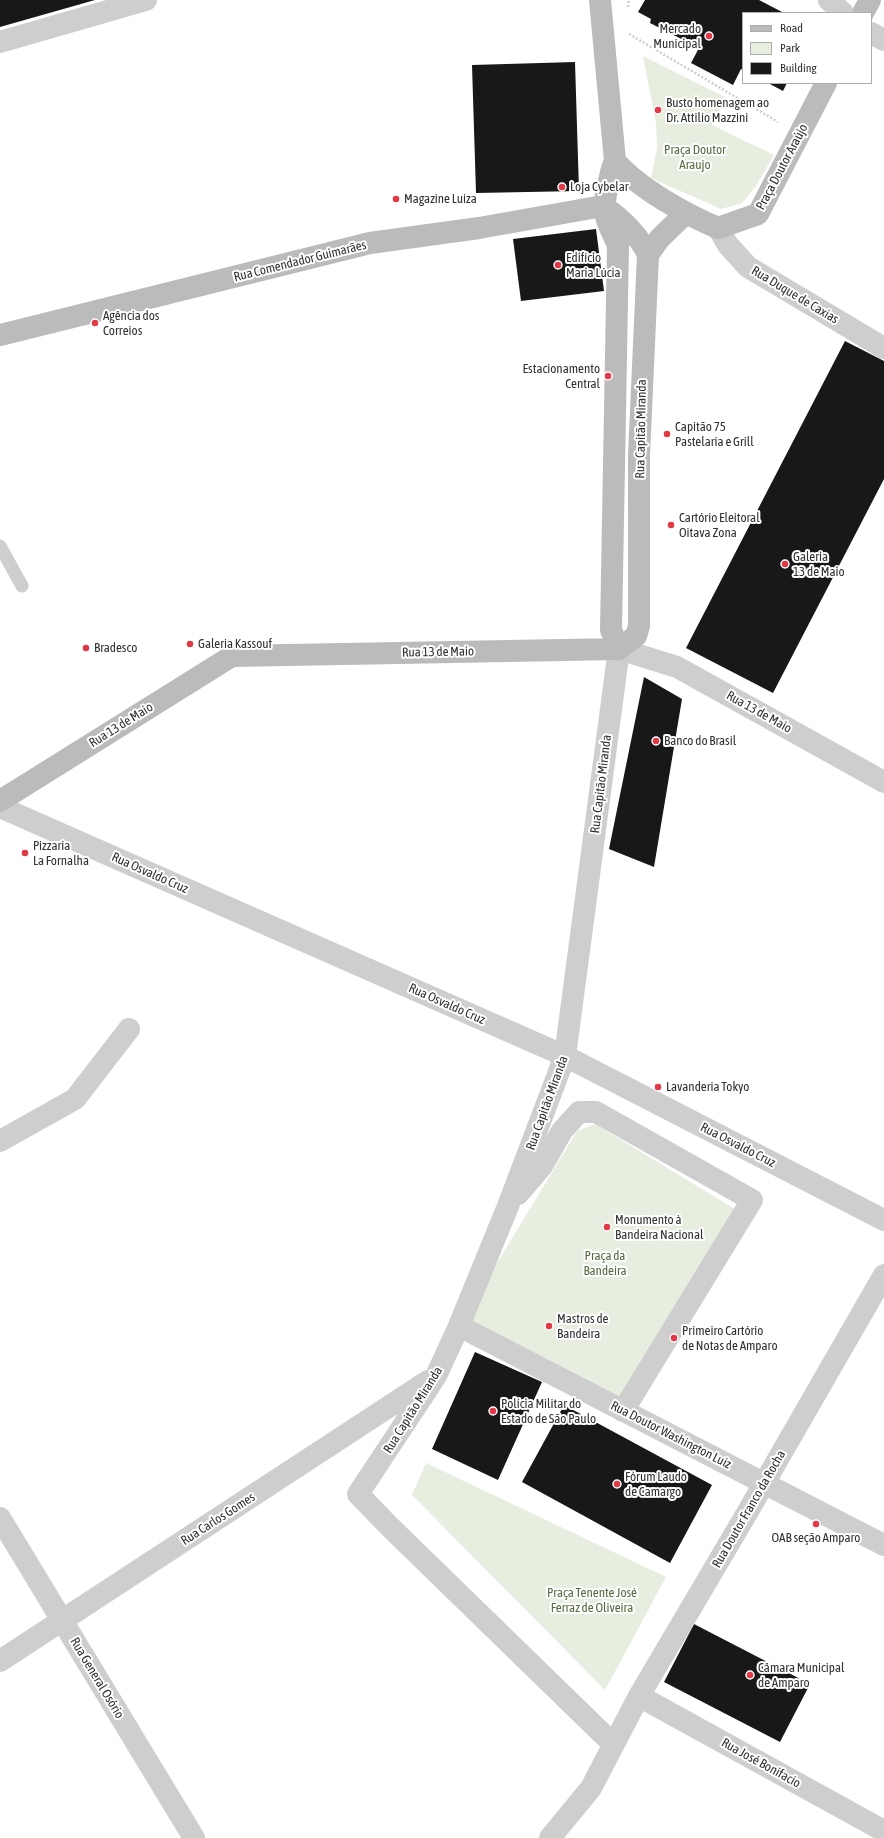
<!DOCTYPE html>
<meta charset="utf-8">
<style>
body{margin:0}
#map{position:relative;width:884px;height:1838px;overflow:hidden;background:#fff;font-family:"Asap Condensed",sans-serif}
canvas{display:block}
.legend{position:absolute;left:742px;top:12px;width:130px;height:72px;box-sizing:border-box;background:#fff;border:1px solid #adadad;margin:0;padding:5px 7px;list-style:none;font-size:12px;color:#313131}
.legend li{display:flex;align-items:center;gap:8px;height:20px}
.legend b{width:20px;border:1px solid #adadad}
</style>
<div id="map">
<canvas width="884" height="1838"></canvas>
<ul class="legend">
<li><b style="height:5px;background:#bbb"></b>Road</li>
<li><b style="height:11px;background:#e7eddf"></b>Park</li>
<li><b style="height:11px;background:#181818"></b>Building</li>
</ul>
</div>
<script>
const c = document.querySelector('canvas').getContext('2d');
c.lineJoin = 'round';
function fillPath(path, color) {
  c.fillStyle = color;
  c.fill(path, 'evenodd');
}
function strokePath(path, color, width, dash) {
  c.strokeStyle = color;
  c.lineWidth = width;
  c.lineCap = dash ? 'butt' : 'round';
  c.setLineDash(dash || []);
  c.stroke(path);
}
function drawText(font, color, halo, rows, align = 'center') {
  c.font = font + ' "Asap Condensed",sans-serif';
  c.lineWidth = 4;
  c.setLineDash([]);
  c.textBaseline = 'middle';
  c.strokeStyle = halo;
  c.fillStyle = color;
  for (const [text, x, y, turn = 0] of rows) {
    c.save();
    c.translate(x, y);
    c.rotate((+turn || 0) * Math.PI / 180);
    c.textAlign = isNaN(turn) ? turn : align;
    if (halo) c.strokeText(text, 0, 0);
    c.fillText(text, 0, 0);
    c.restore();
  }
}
const green = new Path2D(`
 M643 56 725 97 712 125 774 155 756 186 742 203 721 209 651 178 657 148 656 123Z
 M595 1124 743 1214 623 1411 459 1326 577 1131Z
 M426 1463 666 1577 605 1690 412 1495Z`);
const building = new Path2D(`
 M0 0H95L0 27Z
 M645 0H759L784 13H743V70L741 69 733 85 691 63 699 48 650 23 651 19 638 12Z
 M575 62 579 191 476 193 472 65Z
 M768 83H787L783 91Z
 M596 229 604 291 521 301 513 239Z
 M845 341 884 361V479L773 693 686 648Z
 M644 677 682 699 654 867 609 849Z
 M475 1352 542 1382 498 1480 432 1449Z
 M564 1405 712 1485 670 1563 522 1482Z
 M694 1624 810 1684 780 1742 664 1682Z`);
const path = new Path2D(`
 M628 7 629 0
 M629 34 778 122`);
const lane = new Path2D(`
 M0 546 22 586`);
const street = new Path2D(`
 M829 0 843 13
 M871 33 884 40
 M0 42 146 0
 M718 228 728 245 748 267 884 348
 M0 807 565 1056 884 1220
 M0 1141 75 1099 129 1029
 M518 1194 542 1166 562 1131 579 1112H596L752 1200 623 1411
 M459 1326 884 1545
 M0 1518 194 1838
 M0 1661 428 1381
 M639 1696 884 1831
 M613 1744 389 1526 358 1494 436 1376 459 1326 508 1206 565 1056 619 649 677 667 884 782
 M550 1838 591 1788 639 1696 747 1513 884 1275`);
const secondary = new Path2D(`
 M600 0 615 161C638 188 685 214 718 228L758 214 826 83
 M863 13 870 0
 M615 161C611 169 610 177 608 185 601 213 606 220 618 245L611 630 619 649
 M606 208C622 219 640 237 648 255
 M0 335 370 243 479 228 603 206
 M619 649 636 636 639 626V455L648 255 660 238 685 214
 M0 801 232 656 619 649`);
const markers = [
 [709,36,4,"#e13945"],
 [658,110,4,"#e13945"],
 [562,187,4,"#e13945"],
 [396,199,4,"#e13945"],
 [558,265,4,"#e13945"],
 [95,323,4,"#e13945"],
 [608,376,4,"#e13945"],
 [667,434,4,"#e13945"],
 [671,525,4,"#e13945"],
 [785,564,4,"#e13945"],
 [190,644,4,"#e13945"],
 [86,648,4,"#e13945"],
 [656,741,4,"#e13945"],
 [25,853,4,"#e13945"],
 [658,1087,4,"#e13945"],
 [607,1227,4,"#e13945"],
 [549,1326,4,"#e13945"],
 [674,1338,4,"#e13945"],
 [493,1411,4,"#e13945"],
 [617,1484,4,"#e13945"],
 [816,1524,4,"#e13945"],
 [750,1675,4,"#e13945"]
];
const poiNames = [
 ["Mercado",701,29,"right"],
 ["Municipal",701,44,"right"],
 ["Busto homenagem ao",666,103],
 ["Dr. Attilio Mazzini",666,118],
 ["Loja Cybelar",570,187],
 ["Magazine Luiza",404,199],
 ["Edifício",566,258],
 ["Maria Lúcia",566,273],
 ["Agência dos",103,316],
 ["Correios",103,331],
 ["Estacionamento",600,369,"right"],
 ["Central",600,384,"right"],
 ["Capitão 75",675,427],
 ["Pastelaria e Grill",675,442],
 ["Cartório Eleitoral",679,518],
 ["Oitava Zona",679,533],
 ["Galeria",793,557],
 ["13 de Maio",793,572],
 ["Galeria Kassouf",198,644],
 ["Bradesco",94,648],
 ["Banco do Brasil",664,741],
 ["Pizzaria",33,846],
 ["La Fornalha",33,861],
 ["Lavanderia Tokyo",666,1087],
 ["Monumento à",615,1220],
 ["Bandeira Nacional",615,1235],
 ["Mastros de",557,1319],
 ["Bandeira",557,1334],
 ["Primeiro Cartório",682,1331],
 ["de Notas de Amparo",682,1346],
 ["Polícia Militar do",501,1404],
 ["Estado de São Paulo",501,1419],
 ["Fórum Laudo",625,1477],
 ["de Camargo",625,1492],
 ["OAB seção Amparo",816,1538,"center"],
 ["Câmara Municipal",758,1668],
 ["de Amparo",758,1683]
];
const parkNames = [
 ["Praça Doutor",695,150],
 ["Araujo",695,165],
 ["Praça da",605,1256],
 ["Bandeira",605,1271],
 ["Praça Tenente José",592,1593],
 ["Ferraz de Oliveira",592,1608]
];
const streetNames = [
 ["Praça Doutor Araújo",782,167,-62],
 ["Rua Comendador Guimarães",300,261,-14],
 ["Rua Duque de Caxias",795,295,31],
 ["Rua Capitão Miranda",641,429,-89],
 ["Rua 13 de Maio",438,652,-1],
 ["Rua 13 de Maio",759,712,29],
 ["Rua 13 de Maio",121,725,-32],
 ["Rua Capitão Miranda",601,784,-83],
 ["Rua Osvaldo Cruz",150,873,24],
 ["Rua Osvaldo Cruz",447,1004,24],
 ["Rua Capitão Miranda",547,1103,-70],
 ["Rua Osvaldo Cruz",738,1145,27],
 ["Rua Capitão Miranda",413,1410,-58],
 ["Rua Doutor Washington Luiz",671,1435,27],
 ["Rua Doutor Franco da Rocha",749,1509,-60],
 ["Rua Carlos Gomes",218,1519,-33],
 ["Rua General Osório",97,1678,59],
 ["Rua José Bonifacio",761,1763,29]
];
fillPath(green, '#e7eddf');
fillPath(building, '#181818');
strokePath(path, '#cecece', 2.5, [2, 2]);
strokePath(lane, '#cecece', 13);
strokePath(street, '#cecece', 22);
strokePath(secondary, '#bbb', 22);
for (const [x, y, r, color] of markers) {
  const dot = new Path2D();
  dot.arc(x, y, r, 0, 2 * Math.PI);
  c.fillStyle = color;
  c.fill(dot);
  strokePath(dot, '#fff', 1.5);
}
drawText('13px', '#313131', '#fff', poiNames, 'left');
drawText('13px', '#546c3e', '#fff', parkNames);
drawText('13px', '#313131', '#fff', streetNames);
</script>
